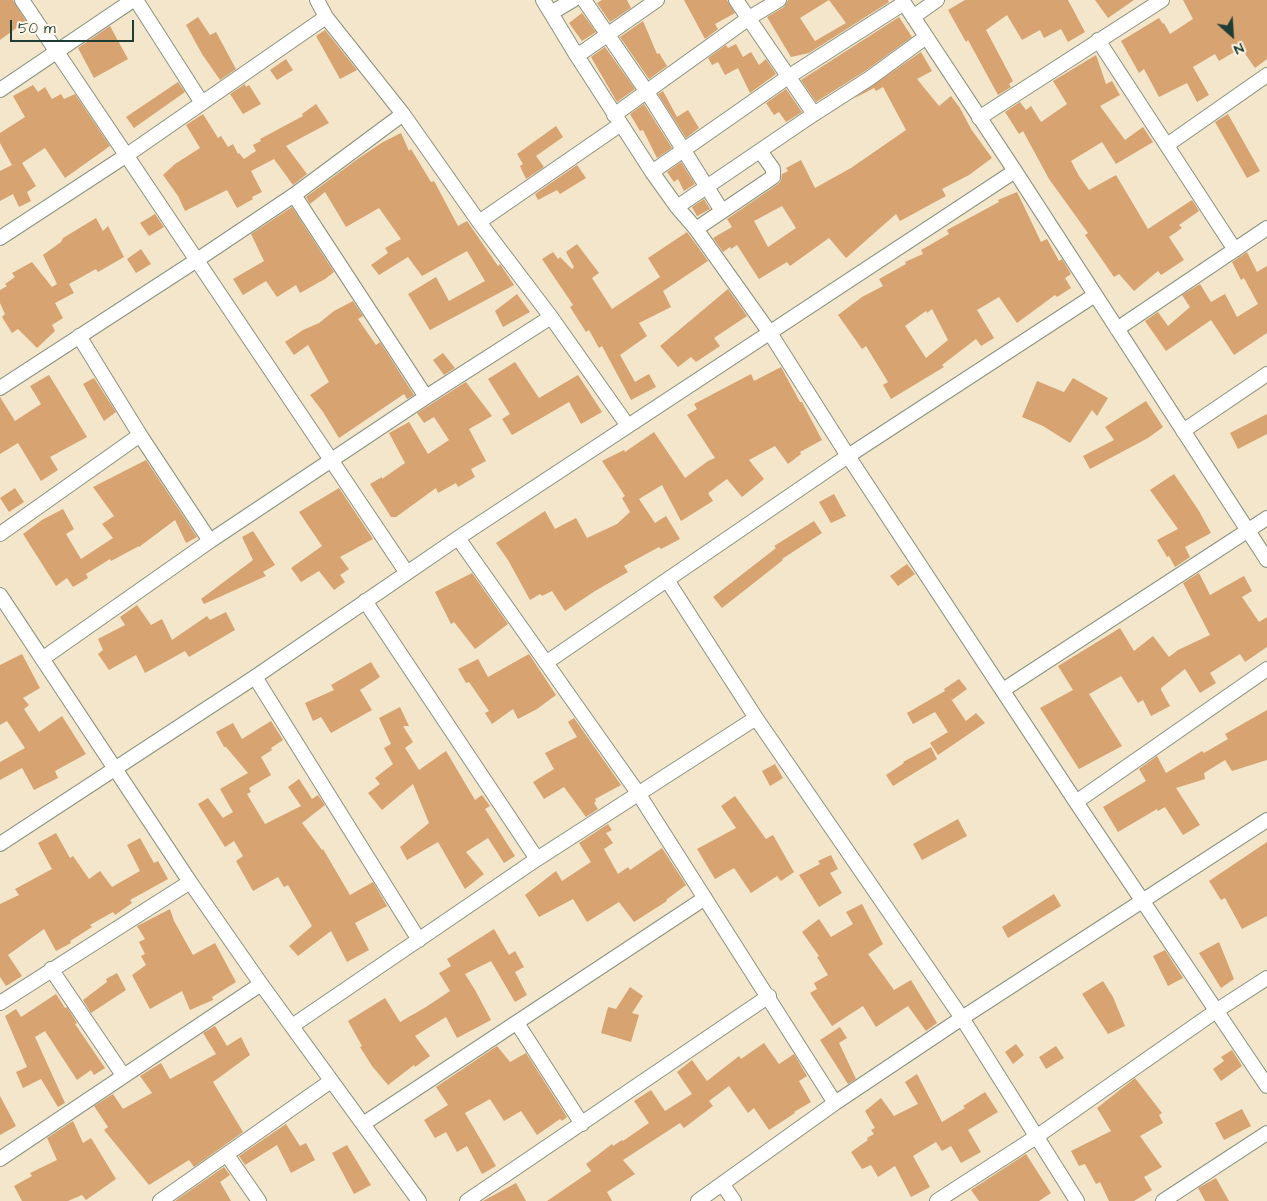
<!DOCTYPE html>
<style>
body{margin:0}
#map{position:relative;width:1267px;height:1201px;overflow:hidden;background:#f4e6ca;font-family:"Architects Daughter",sans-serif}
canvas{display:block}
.north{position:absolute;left:1207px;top:10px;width:50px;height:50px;-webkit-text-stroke:4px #fcf5e5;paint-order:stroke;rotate:154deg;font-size:14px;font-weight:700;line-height:20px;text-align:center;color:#1f3d34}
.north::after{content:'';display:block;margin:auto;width:18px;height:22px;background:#1f3d34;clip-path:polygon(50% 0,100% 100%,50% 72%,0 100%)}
.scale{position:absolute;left:10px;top:20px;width:124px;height:22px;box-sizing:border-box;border:2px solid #1f3d34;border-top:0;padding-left:6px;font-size:15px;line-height:18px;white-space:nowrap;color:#1f3d34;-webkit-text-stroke:4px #fcf5e5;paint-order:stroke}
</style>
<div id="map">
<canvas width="1267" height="1201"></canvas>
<div class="north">N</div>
<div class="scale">50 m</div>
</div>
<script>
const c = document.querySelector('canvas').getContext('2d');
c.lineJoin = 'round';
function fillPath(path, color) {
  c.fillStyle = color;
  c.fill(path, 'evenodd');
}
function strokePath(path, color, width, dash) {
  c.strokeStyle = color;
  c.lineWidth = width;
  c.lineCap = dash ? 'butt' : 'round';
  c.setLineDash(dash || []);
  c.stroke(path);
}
const building = new Path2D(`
 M0 0H13L26 21 0 40Z
 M602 0H627L631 8 610 22 597 3Z
 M684 0H727L735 13 715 24 718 29 705 39Z
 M788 0H829L800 18 815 41 846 23 829 0H888L889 2 809 53 791 57 767 17 784 7Z
 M965 0H1068L1085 32 1068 42 1061 29 1044 38 1040 30 1022 40 1007 15 986 30 1013 81 1009 84 1011 87 998 95 968 40 966 42 948 10Z
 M1095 0H1134L1108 18Z
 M1183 0H1267V59L1255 68 1241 48 1219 61 1215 54 1193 67 1209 95 1197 102 1187 83 1159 97 1144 69 1139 73 1121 41 1159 18 1163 24 1164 23 1170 34 1193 19Z
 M582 13 596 32 582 41 569 23Z
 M198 17 210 35 216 32 236 69 220 80 202 54 186 25Z
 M899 17 912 37 865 71 816 102 801 80Z
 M643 21 657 54 659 53 667 66 649 79 620 37Z
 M110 26 128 59 94 78 78 48Z
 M325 30 357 70 340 79 316 36Z
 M736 44 743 57 751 52 759 65 766 59 776 74 750 93 738 68 725 75 718 62 712 65 708 58 726 45 728 48Z
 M605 47 635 89 617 102 591 57Z
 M921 52 932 71 917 79 939 106 951 96 960 108 971 129 992 158 969 175 942 189 946 196 900 221 896 214 846 258 829 238 790 266 787 262 759 279 737 245 731 249 730 247 723 252 713 238 732 227 727 219 778 184 781 181 782 174 788 171 786 168 801 160 815 188 851 168 906 130 883 87 876 91 874 88 853 99ZM782 206 796 228 768 247 754 221Z
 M1096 55 1106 84 1112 81 1120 95 1100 106 1125 140 1143 127 1153 142 1116 164 1102 142 1071 161 1079 176 1089 190 1116 175 1148 229 1192 200 1199 211 1179 225 1182 228 1169 237 1184 260 1161 275 1158 271 1134 291 1119 274 1114 277 1085 235 1088 233 1049 179 1023 131 1019 134 1005 112 1020 102 1026 110 1031 106 1041 122 1067 104 1053 81Z
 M286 59 293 70 277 80 270 70Z
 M178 82 185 92 134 128 126 117Z
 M245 84 246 87 249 85 261 104 243 114 230 94Z
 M33 85 38 92 45 87 52 99 61 94 64 99 75 94 110 146 65 178 45 148 22 163 36 186 27 192 31 201 19 207 13 194 0 201V171L12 165 0 143V133L25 117 13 96Z
 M786 89 802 112 786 122 779 112 774 115 766 103Z
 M663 91 677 117 688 110 699 128 686 138 658 94Z
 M316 104 329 123 286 146 307 174 293 185 274 159 251 171 262 192 252 197 253 199 237 208 227 190 185 211 178 196 163 175 175 164 200 148 186 125 203 114 218 138 221 136 228 147 233 144 238 154 239 153 244 159 256 151 253 145 261 141 260 139 303 116 302 114Z
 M644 104 672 148 657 158 643 130 640 131 630 114Z
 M1228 114 1260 171 1247 178 1215 122Z
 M556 126 563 137 536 156 544 167 526 179 520 166 523 164 517 154Z
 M401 133 409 151 411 149 431 182 434 181 458 226 467 221 498 266 500 264 514 285 430 330 408 294 436 277 449 301 485 281 467 251 422 276 408 257 379 275 371 265 388 253 385 248 401 239 379 208 346 227 325 192 310 204 306 197 359 158 383 142Z
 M681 162 695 184 684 191 678 179 674 182 667 172Z
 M577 165 586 178 560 194 557 190 538 200 535 194Z
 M1017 192 1041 242 1047 239 1059 261 1062 259 1071 274 1065 278 1071 288 1057 297 1055 295 1017 323 999 297 977 310 994 338 981 346 976 339 942 365 944 367 891 399 883 385 888 382 866 346 862 349 838 315 862 297 883 286 879 279 906 264 905 262 923 254 921 250 949 234 947 230 999 202 998 200ZM932 309 948 340 926 358 905 326 926 311 927 313Z
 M704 199 710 209 697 216 692 207Z
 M292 207 334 272 325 279 300 293 296 285 277 297 266 281 243 295 233 279 264 261 251 234Z
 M155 214 164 227 149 236 140 223Z
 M96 218 103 231 108 226 124 257 98 272 96 269 69 284 74 293 55 303 63 318 52 325 55 331 37 348 18 329 12 333 2 317 5 314 0 303V290L7 286 5 284 15 277 12 273 32 262 52 287 57 284 43 255 61 242 63 238Z
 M687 232 708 261 663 291 671 307 639 323 647 336 620 355 635 382 649 374 656 387 631 400 602 346 599 348 589 330 586 332 570 307 573 305 542 259 553 252 558 259 560 257 572 269 574 267 566 252 577 244 599 273 592 278 612 309 660 277 648 258Z
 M141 249 151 264 136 273 127 259Z
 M1247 252 1257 272 1267 266V333L1234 355 1211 320 1166 351 1145 321 1158 312 1168 326 1190 307 1182 295 1200 284 1211 302 1225 294 1237 317 1258 304 1244 278 1241 280 1232 262Z
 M728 289 747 316 714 338 720 346 696 362 691 357 678 367 660 346Z
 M517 294 530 312 503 327 495 311Z
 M353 301 363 316 358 319 376 345 380 342 414 395 407 399 404 394 339 438 323 412 310 395 329 382 308 345 294 355 285 342 303 330 319 323 334 311Z
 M443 353 455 368 444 375 433 360Z
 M515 362 539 398 578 375 602 412 581 424 569 402 512 435 502 419 510 414 488 379Z
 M781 367 800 402H802L822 440 800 452 801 454 788 464 775 446 749 460 764 479 742 497 727 479 708 493 713 501 681 521 662 485 639 499 655 523 666 516 680 539 661 549 659 547 624 566 628 572 595 591 565 611 552 591 542 596 540 594 530 600 508 560 496 543 545 511 555 529 576 518 587 538 617 524 630 512 622 498 625 496 602 461 624 450 625 452 654 432 685 478 708 461 715 458 687 415 697 409 694 404 751 374 754 381Z
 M49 375 87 437 50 457 58 470 41 481 18 443 0 454V397L15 421 41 404 30 386Z
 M94 378 116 412 104 421 83 384Z
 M1073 378 1108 398 1097 416 1092 410 1070 443 1043 426 1022 417 1037 381 1064 392Z
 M466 382 492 416 469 429 486 461 471 469 475 477 458 487 456 483 438 493 436 488 396 517H391L370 484 382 477V479L405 463 389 433 409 422 428 454 449 440 434 417 424 423 417 413Z
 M1146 401 1163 427 1148 438 1090 469 1083 456 1114 440 1105 427Z
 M1267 414V434L1238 449 1230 433Z
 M146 460 197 537 186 543 175 520 139 547V546L111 561 110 559 86 574 88 578 73 587 67 578 56 586 23 534 42 520 63 509 74 529 66 534 81 559 113 538 102 524 114 516 93 487Z
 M1174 474 1199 511 1211 533 1185 547 1190 557 1175 567 1169 556 1167 557 1157 540 1178 529 1150 490Z
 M15 488 24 502 9 512 0 498Z
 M339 488 373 539 340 557 349 569 340 575 345 582 334 590 319 571 301 582 291 568 322 546 299 512Z
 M834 494 846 516 831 523 819 502Z
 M814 521 822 533 782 559 783 560 722 608 713 597 776 548 774 546Z
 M253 531 275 565 263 572 266 576 204 604 201 599 253 560 242 537Z
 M907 564 915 574 898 586 890 576Z
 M472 573 508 624 475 649 454 622 451 624 435 592Z
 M1199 573 1210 595 1244 576 1252 591 1242 597 1259 622 1267 617V647L1245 662 1240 654 1210 673 1216 683 1200 693 1185 669 1161 688V690L1170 706 1151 716 1143 700 1138 703 1121 676 1089 694 1122 746 1079 769 1040 708 1073 690 1058 666 1120 628 1134 651 1153 636 1169 657 1178 650 1210 635 1183 583Z
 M137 605 151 625 162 619 172 640 207 616 210 620 226 612 235 630 189 657 185 651 145 673 136 655 109 670 98 654 103 650 98 639 125 625 120 617Z
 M22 654 40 688 23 698 29 705 24 709 39 732 62 716 86 754 55 771 58 778 34 790 22 768 0 780V762L25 748 7 721 0 725V665Z
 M529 654 556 695 537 709 518 719 513 709 492 724 485 713 489 711 469 682 466 683 458 669 478 659 488 677Z
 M371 662 380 677 360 690 372 710 331 733 321 717 313 721 305 703 334 690 331 685Z
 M959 679 967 689 952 700 949 696 966 721 976 713 985 723 938 755 930 743 948 732 935 712 913 724 907 713 945 691 944 689Z
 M400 707 409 726H403L413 742 405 748 419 770 446 751 475 800 482 795 490 806 485 809 515 856 504 863 488 838 466 852 484 874 465 889 438 842 407 860 400 847 429 823 413 784 382 810 368 793 380 784 375 778 393 764 384 748 391 744 379 718Z
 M1267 710V760L1232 771 1225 760 1204 773 1205 779 1176 788 1200 825 1183 835 1165 807 1158 811 1157 809 1118 832 1103 807 1146 781 1139 769 1157 756 1166 773 1202 751 1204 753 1228 739 1225 734Z
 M574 718 621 785 595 799 596 801 594 803 598 809 586 817 564 787 544 799 533 782 554 769 545 753 577 737 568 722Z
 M271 721 283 740 271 748 272 750 261 757 271 775 249 788 251 792 247 794 265 824 301 806 288 787 299 779 312 799 318 795 325 805 302 823 322 850 323 849 350 895 373 882 387 906 355 923 369 950 347 962 331 931 298 956 289 946 312 926 288 885 284 887 278 877 253 891 236 861 243 856 234 841 225 847 198 804 208 798 223 818 233 812 220 789 248 773 226 747H224L216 732 233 723 242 739Z
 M931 747 937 759 893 786 886 775 904 763 903 762Z
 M775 764 783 778 770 786 762 771Z
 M735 796 766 839 773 835 794 872 781 881 777 876 751 893 734 868 715 879 697 849 736 828 721 806Z
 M958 819 967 836 922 860 913 844Z
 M608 824 612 830 606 833 613 843 604 849 618 874 628 867 630 870 662 848 686 885 666 900 667 901 634 922 619 902 587 922 573 899 539 917 525 895 556 871 562 881 591 862 579 843Z
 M56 833 70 858 73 856 89 879 100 871 112 887 140 871 127 845 140 838 154 863 158 861 168 879 130 900 132 903 115 915 113 912 90 925 92 927 70 941 71 943 56 951 44 929 8 955 22 976 6 986 0 977V904L19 895 15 889 52 869 38 843Z
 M1267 842V916L1242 929 1225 898 1221 900 1209 881Z
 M831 855 838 869 830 873 842 893 819 907 799 875 820 864 818 861Z
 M1054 894 1061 906 1008 938 1002 927Z
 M862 904 883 944 868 954 894 990 911 980 937 1023 926 1031 908 1006 876 1027 863 1006 832 1026 810 993 817 989 814 983 828 975 817 957 819 956 802 932 819 919 831 937 853 924 846 912Z
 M170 909 174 921 193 955 215 943 236 982 212 997 213 1000 190 1010 182 991 150 1009 132 975 146 965 141 956 145 954 139 942 145 939 137 926Z
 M494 929 509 955 515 951 524 967 515 972 527 995 515 1002 491 961 465 974 475 990 491 1020 457 1038 446 1017 415 1036 430 1056 415 1067 414 1065 388 1085 372 1066 360 1047 362 1046 348 1021 385 998 400 1022 426 1007 450 991 439 973 451 966 447 959Z
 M1219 942 1234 979 1221 988 1199 953Z
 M1165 950 1183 978 1168 986 1153 956Z
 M117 973 126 990 91 1013 83 1000 107 982 106 979Z
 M1103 981 1113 997 1125 1026 1108 1034 1082 994Z
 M630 987 643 996 632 1013 639 1015 631 1042 601 1033 608 1007 616 1009Z
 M56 994 65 1008 67 1007 77 1023 75 1024 105 1068 94 1075 91 1070 77 1080 45 1031 35 1037 65 1103 58 1107 41 1079 23 1088 16 1072 27 1067 5 1016 16 1009 21 1017Z
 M215 1026 227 1046 241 1037 250 1055 213 1082 243 1132 194 1167 189 1160 149 1185 104 1130 108 1127 94 1106 113 1094 123 1109 152 1093 140 1076 161 1063 170 1079 216 1054 203 1033Z
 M840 1027 847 1038 839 1043 856 1079 848 1084 820 1040Z
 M764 1043 779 1064 794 1054 807 1076 799 1081 811 1102 794 1112 795 1113 769 1130 754 1108 748 1113 729 1086 709 1101 713 1106 684 1128 680 1123 623 1160 635 1174 607 1192 612 1201H547L591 1171 586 1164 612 1144 613 1146 622 1140 623 1141 649 1123 634 1101 651 1090 665 1111 692 1094 677 1072 692 1060 707 1081 739 1056 741 1059Z
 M1016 1044 1024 1055 1013 1064 1005 1052Z
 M497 1046 510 1062 526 1053 567 1117 562 1121 560 1119 537 1135 521 1111 504 1121 490 1099 465 1113 496 1166 482 1174 467 1146 457 1152 446 1132 435 1138 424 1120 448 1105 436 1087Z
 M1056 1046 1064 1058 1046 1069 1039 1057Z
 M1232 1050 1242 1066 1221 1081 1213 1069 1224 1061 1221 1057Z
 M917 1074 942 1122 965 1108 963 1106 985 1092 998 1112 968 1130 981 1152 961 1163 951 1146 942 1151 936 1142 913 1156 930 1187 911 1197 895 1166 878 1177 871 1165 862 1169 851 1152 868 1140 867 1138 874 1134 871 1130 875 1128 865 1111 881 1098 894 1116 918 1104 905 1082Z
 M1135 1078 1162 1113 1159 1115 1163 1123 1140 1136 1162 1167 1144 1177 1152 1190 1134 1201H1109L1100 1182 1096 1184 1085 1164 1079 1166 1071 1151 1111 1131 1097 1108Z
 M0 1096 16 1126 0 1135Z
 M1242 1109 1251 1126 1224 1140 1215 1123Z
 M73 1121 83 1143 91 1138 116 1179 86 1200 82 1195 68 1201H22L14 1186 32 1176 30 1173 57 1160 47 1138Z
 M286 1124 300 1146 306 1143 315 1160 291 1173 277 1145 245 1165 239 1156Z
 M347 1145 371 1185 354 1194 332 1153Z
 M1026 1154 1051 1193 1039 1201H979L971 1190Z
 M224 1167 230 1175 220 1182 231 1201H175Z
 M1216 1178 1229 1201H1205L1198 1188Z
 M516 1183 526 1201H483Z`);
const street = new Path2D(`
 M22 0 407 573
 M136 0 202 103
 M317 0 326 17 403 114 479 222 551 317 628 426
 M543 0 577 56 652 172 677 207 696 229 770 333 848 456 1076 802 1267 1086
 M584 0 647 92 722 211
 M736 0 814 114
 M902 0 1015 171 1267 560
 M551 13 573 0
 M913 17 937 0
 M1098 40 1235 250
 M577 56 657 0
 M0 90 133 0
 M614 115 749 18 779 0
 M979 118 1162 0
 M1167 145 1267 75
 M652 172 788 77 904 3
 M294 195 426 397
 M677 207 814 114 870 78 926 37
 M479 222 621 124
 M696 229 773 177V169L760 151
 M0 238 127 155 326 17
 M1117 329 1267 228
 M79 336 140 435 210 541
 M0 388 197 260 294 195 403 114
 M1183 431 1267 374
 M0 534 140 435
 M458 538 638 793 835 1103
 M667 580 756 718 962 1018 1077 1201
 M0 595 190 882 261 984 419 1201
 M365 601 537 859
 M42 659 210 541 426 397 551 317
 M547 662 848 456 1095 295
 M255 677 419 940
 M1003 690 1267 518
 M1076 802 1267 669
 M0 844 255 677 458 538 1015 171
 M51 969 123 1075
 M0 1003 190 882
 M517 1023 582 1124
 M292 1026 537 859 756 718
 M363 1124 705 898
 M227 1155 259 1201
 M0 1159 261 984
 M723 1185 734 1201
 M160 1201 331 1081
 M467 1201 769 996
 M698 1201 835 1103 962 1018 1267 820
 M937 1201 1036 1137 1216 1011 1267 978
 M1163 1201 1267 1133`);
fillPath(building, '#d6a371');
strokePath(street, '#8a927f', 16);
strokePath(street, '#fff', 14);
</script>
